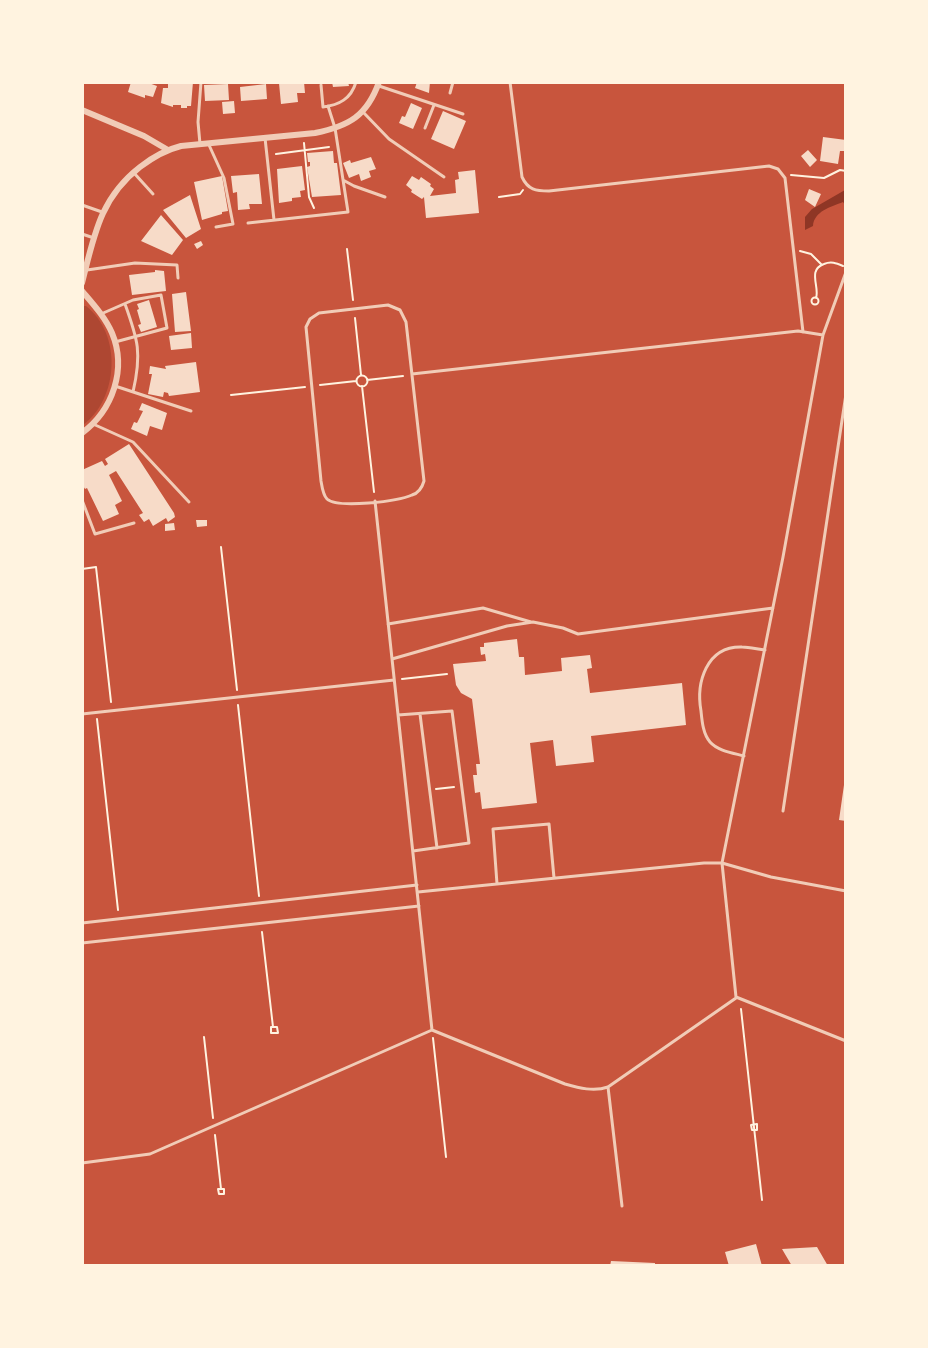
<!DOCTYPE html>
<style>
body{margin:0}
#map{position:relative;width:928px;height:1348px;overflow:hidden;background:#c8553d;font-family:"Space Grotesk",sans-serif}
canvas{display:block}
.frame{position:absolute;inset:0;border:84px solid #fff3e0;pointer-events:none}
</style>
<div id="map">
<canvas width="928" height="1348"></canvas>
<div class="frame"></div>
</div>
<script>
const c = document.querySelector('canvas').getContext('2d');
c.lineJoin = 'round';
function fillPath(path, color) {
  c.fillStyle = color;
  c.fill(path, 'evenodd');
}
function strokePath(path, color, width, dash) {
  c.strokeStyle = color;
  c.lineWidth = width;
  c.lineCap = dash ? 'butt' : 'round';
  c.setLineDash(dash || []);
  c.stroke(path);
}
const green = new Path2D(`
 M83 306H86C122 334 119 398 83 425Z`);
const water = new Path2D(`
 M845 190V205L843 202C831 207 814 211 813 226L805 230V217L812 209Z`);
const building = new Path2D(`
 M131 82H146L157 86 153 97 145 95V98L128 92Z
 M168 82H193L191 106H187V108H181V105H173V107L161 103 163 88H168Z
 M288 82H304L305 93H297L298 102 281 104 279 83Z
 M332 82H348L349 86 333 87Z
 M417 82H430L429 93 415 88Z
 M228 84 229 100 205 101 204 85Z
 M266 84 267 99 241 101 240 87Z
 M234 101 235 113 223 114 222 102Z
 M411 103 422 108 413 129 399 123 402 116 405 117Z
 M443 111 466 121 454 149 431 139Z
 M823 137 846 140 845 151H840L838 164 820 161Z
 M808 150 817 160 810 167 801 156Z
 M333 151 334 163H337L341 195 312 197 307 167 310 166V162H308L307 153Z
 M371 157 376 169 369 171 371 177 361 181 359 174 349 178 343 163 350 160 351 163Z
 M302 166 305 190 300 191 301 197 292 198V201L279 203 277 169Z
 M475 170 479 213 426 218 424 197 422 199 411 192 412 190 406 185 412 176 419 180 421 177 431 184 430 186 434 189 430 196 456 193 455 180 459 179 458 172Z
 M259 174 262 204H249L250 209 238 210 237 192 233 193 231 176Z
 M222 176 228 211 222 212V214L202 220 194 182Z
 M809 189 821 194 815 207 805 200Z
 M190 195 201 229 186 238 163 210Z
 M161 215 183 240 172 255 141 241Z
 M201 241 203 245 197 249 194 244Z
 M155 270 164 271 166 291 132 295 129 275 155 272Z
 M186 292 191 331 175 332 172 294Z
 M149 300 157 327 141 332 138 325 141 324 137 310 139 309 137 304Z
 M191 333 192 348 171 350 169 336Z
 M196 362 200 392 169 396 168 393 164 392 163 397 148 394 152 374H149L150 366 166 369 165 366Z
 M142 403 167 413 162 430 150 426 147 436 131 429 134 422 137 423 143 411 139 410Z
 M129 444 174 513 175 517 168 522 166 518 153 526 149 519 144 522 139 515 143 513 116 471 109 475 122 501 115 505 119 514 103 521 87 488 85 489 82 484V470L102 461 105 466 108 464 105 459Z
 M196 520H207V526L197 527Z
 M174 523 175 530 165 531V524Z
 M517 639 519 657H524L525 675 562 671 561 658 590 655 592 668 587 669 590 693 682 683 686 725 591 736 594 762 556 766 553 740 530 743 537 803 482 809 480 792 475 793 473 775H477L476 764H480L472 699 461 693 456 685 453 664 486 661 485 654 481 655 480 647H484V643Z
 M844 785H846V821L839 820Z
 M756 1244 762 1266H729L725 1252Z
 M817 1247 828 1266H792L782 1249Z
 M611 1261 655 1263V1266H610Z`);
const path = new Path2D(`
 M304 143 309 197 314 208
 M276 154 329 147
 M791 175 824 178 840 170 846 171
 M499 197 520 194 523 190
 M347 249 353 300
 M800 251 811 254 822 265
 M811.5 301a3.5 3.5 0 1 1 7 0a3.5 3.5 0 1 1-7 0Z
 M816 298C820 287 807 270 824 264 831 261 836 263 843 266
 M355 318 361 375
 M356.5 381a5.5 5.5 0 1 1 11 0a5.5 5.5 0 1 1-11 0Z
 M367 380 403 376
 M320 385 356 381
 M362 386 374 492
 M231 395 305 387
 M221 547 237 690
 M82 569 96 567 111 702
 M402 679 447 674
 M238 705 259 896
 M97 719 118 910
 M436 789 454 787
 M262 932 273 1027
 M741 1009 762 1200
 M271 1027H277L278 1033H271Z
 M204 1037 213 1118
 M433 1038 446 1157
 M757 1124V1130H752L751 1125Z
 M215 1135 221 1189
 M218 1189H224V1194H219Z`);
const service = new Path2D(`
 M510 82 522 177C528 190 536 191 549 191L769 166 778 169 785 178 803 332
 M321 85 323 107C339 105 351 99 356 82
 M379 86 463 114
 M450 93 453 82
 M363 112 389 139 444 177
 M425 128 434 105
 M265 138 274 220
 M200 144 198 122 201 82
 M209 145 224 178 233 224 216 227
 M134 173 153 194
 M343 180 354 186 385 197
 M82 205 102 212
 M248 223 348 212 335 128 328 106
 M82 234 94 238
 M87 270 135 263 177 265 178 278
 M846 272 823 335 783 557 722 863 736 997 846 1041
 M125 304C138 340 142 353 133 392
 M388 305 400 310 406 322 424 481C422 488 419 493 412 495 399 501 338 509 327 499 323 495 322 487 321 481L306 327 310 319 319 313Z
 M101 314 133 300 161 295 167 328 115 342
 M412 374 798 331 823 335
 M115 386 191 411
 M93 424 133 442 189 502
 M82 500 95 534 134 523
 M388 624 483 608 531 622
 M392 659 507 626 533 622 563 628 578 634 773 608
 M82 714 394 680
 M420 714 437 848
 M398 715 452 711 469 843 413 851
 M744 756C733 753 718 751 710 742 703 734 702 721 701 711 696 683 706 646 742 647 749 647 757 649 765 650
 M783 811 846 394
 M497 884 493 829 549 824 554 878
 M418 892 704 863H722L771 877 846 891
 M82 923 417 885
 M82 943 419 906
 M432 1030 565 1084C579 1088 594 1092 608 1087L736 998
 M608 1087 622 1206
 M82 1163 150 1154 432 1030 375 501`);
const minor = new Path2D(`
 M82 110 144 136 168 150
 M82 283C94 236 100 198 140 167 153 157 165 150 181 146L315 133C349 126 367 116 379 82
 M82 291C93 304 105 317 112 333 127 369 113 410 82 433`);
fillPath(green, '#ae4732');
fillPath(water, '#8f3625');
fillPath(building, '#f7dbc8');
strokePath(path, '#fff3e0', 2);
strokePath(service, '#f1ccb7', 3);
strokePath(minor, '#f1ccb7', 6);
</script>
